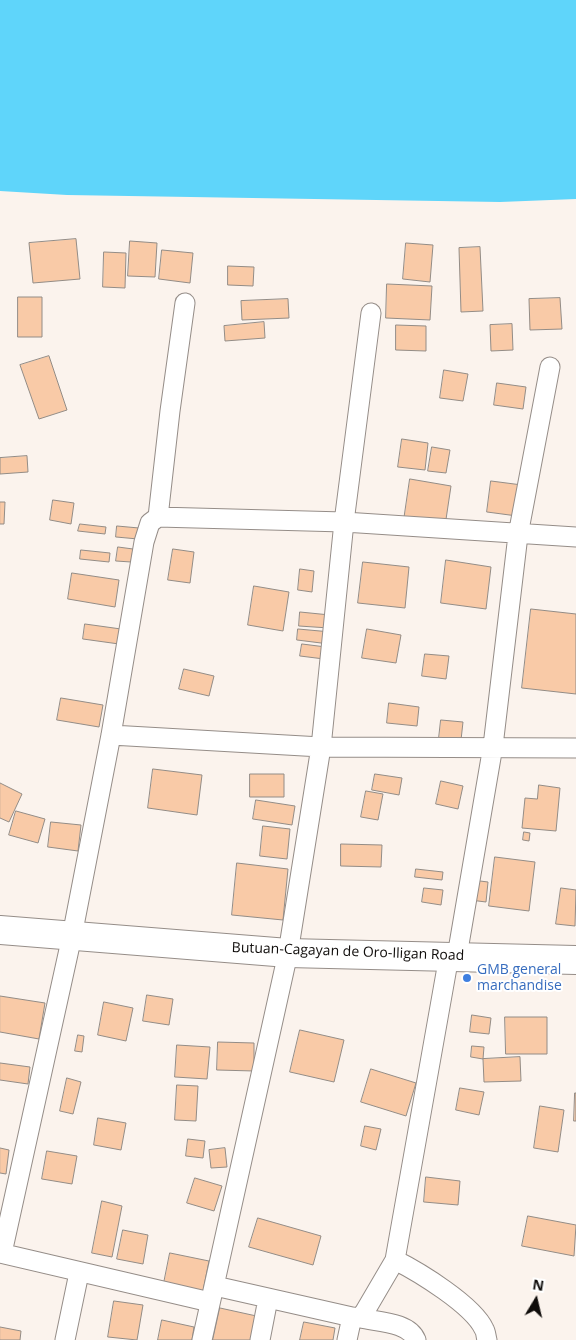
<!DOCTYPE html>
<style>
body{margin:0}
#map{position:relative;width:576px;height:1340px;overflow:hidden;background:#fbf3ed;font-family:"Open Sans",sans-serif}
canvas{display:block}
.north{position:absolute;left:511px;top:1275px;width:50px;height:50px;-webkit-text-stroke:4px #fff;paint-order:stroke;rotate:9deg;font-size:14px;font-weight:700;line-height:20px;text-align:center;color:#0f0c0a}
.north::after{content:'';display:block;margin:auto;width:18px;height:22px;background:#0f0c0a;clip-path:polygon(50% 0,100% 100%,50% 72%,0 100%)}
</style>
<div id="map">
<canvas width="576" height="1340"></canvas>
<div class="north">N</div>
</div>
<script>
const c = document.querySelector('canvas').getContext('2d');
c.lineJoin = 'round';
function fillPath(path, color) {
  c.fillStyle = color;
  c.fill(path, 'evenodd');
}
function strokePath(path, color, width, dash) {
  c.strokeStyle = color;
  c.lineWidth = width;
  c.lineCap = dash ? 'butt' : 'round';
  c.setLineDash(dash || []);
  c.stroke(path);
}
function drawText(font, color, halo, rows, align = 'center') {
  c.font = font + ' "Open Sans",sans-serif';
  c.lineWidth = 4;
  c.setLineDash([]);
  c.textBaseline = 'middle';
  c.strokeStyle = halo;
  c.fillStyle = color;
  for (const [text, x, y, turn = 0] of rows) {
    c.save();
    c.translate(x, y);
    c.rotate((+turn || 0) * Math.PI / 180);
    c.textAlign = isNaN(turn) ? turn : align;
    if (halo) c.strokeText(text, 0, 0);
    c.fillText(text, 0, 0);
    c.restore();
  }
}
const water = new Path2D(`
 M0 0H576V199L500 202 67 195 0 191Z`);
const building = new Path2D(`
 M76 239 80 279 33 283 29 243Z
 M130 241 157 243 155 277 128 276Z
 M406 243 433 245 430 282 403 279Z
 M480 247 483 311 461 312 459 248Z
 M162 250 193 253 190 283 159 279Z
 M104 252 126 253 125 288 103 287Z
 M228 266 254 267 253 286 228 285Z
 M387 284 432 286 430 320 386 318Z
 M18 297H42V337H18Z
 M560 298 562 329 530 330 529 299Z
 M288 299 289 318 242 320 241 301Z
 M264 322 265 338 225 341 224 326Z
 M512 324 513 350 491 351 490 325Z
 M396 325 426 326V351L396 350Z
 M49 356 67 410 39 419 20 365Z
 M444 370 468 374 463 401 440 398Z
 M497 383 526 387 523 409 494 405Z
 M402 439 428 443 425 470 398 467Z
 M432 447 450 450 446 473 428 471Z
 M27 456 28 472 0 474V458Z
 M410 479 451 486 445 526 404 520Z
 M491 481 522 485 517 516 487 512Z
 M53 500 74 503 71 524 50 520Z
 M0 502H5L4 524H0Z
 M80 524 106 527 105 534 78 531Z
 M117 526 139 528 138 539 116 537Z
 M118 547 133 549 131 562 116 561Z
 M173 549 194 552 190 583 168 580Z
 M81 550 110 553 109 562 80 559Z
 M446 560 491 567 486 609 441 603Z
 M363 562 409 567 405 608 358 603Z
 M300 569 314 571 312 592 298 590Z
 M72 573 119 580 115 607 68 599Z
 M254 586 289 592 283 631 248 625Z
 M531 609 576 614V694L522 688Z
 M300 612 330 615 329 628 299 626Z
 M85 624 121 629 119 644 83 639Z
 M298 629 331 632 329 644 297 640Z
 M367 629 401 635 396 663 362 658Z
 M302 644 326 647 324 659 300 656Z
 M425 654 449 656 446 679 422 676Z
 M184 669 214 676 209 696 179 689Z
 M61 698 103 705 99 727 57 720Z
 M389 703 419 707 417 726 387 723Z
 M441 720 463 722 461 740 439 738Z
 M153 769 202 775 197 815 148 808Z
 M250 774H284V797H250Z
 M375 774 402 778 399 795 372 790Z
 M441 781 463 786 458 809 436 804Z
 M0 783 22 794 9 822 0 818Z
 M539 785 560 788 556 831 522 828 525 798 537 799Z
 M366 791 383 794 378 820 361 817Z
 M256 800 295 806 292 825 253 819Z
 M16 811 45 819 38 843 9 835Z
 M51 822 81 825 78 851 48 847Z
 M263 826 290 829 287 859 260 856Z
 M524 832 530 833 529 841 523 840Z
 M341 844 382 845 381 867 341 866Z
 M495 857 535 862 529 911 489 906Z
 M237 863 288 869 283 920 232 915Z
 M416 869 443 872 442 880 415 877Z
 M472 880 488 882 486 902 470 900Z
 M424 888 443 890 441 905 422 902Z
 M561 888 576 890 575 926 556 924Z
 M147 995 173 999 169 1025 143 1021Z
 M0 996 45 1003 39 1039 0 1032Z
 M104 1002 133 1008 126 1041 98 1035Z
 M472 1015 491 1018 489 1034 470 1032Z
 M505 1017H547V1054H506Z
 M300 1030 344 1040 334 1082 290 1072Z
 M78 1035 84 1036 82 1052 75 1051Z
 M218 1042 254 1043V1071L217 1070Z
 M177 1045 210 1047 207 1079 175 1077Z
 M472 1046 484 1047 483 1059 471 1057Z
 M520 1057 521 1081 484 1082 483 1059Z
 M0 1063 30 1067 28 1084 0 1080Z
 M371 1069 416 1083 406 1116 361 1102Z
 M67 1078 81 1082 73 1114 60 1111Z
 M177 1085 198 1086 196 1121 175 1120Z
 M460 1088 484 1092 479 1115 456 1110Z
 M575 1093H576V1121H574Z
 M540 1106 564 1110 558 1152 534 1148Z
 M98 1118 126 1123 121 1150 94 1145Z
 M365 1126 381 1129 376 1150 361 1146Z
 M188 1139 205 1141 203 1158 186 1156Z
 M0 1148 9 1150 6 1174 0 1173Z
 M225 1148 227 1167 211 1168 209 1150Z
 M47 1151 77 1156 72 1184 42 1179Z
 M426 1177 460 1181 458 1205 424 1202Z
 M195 1178 222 1186 214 1211 187 1203Z
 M102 1201 122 1206 112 1257 92 1253Z
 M528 1216 576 1225 574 1256 522 1246Z
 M258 1218 321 1236 313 1265 249 1247Z
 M123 1230 148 1235 143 1264 117 1259Z
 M170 1253 209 1261 203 1291 164 1283Z
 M114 1301 143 1305 137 1340 108 1337Z
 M220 1308 261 1317 256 1340H213Z
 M162 1320 194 1327 192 1340H158Z
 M304 1322 335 1328 333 1340H300Z
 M0 1327 21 1331 20 1340H0Z`);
const street = new Path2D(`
 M158 517 170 411 185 303
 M111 735 321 747 576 748
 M457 956 493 746 518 535 550 367
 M0 1253 210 1302
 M2 1253 72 936 111 735 144 542 150 523 158 517 344 522 576 537
 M395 1260C419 1272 473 1305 484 1329 486 1332 486 1337 487 1340
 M215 1286 352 1317
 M361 1318C378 1322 409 1322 416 1340
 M65 1340 79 1273
 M202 1340 288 953 321 747 344 522 371 313
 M260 1340 268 1299
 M347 1340 352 1317 361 1318 395 1260 449 956`);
const highway = new Path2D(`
 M0 930 288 953 576 960`);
const markers = [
 [467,978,5,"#3f7fe0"]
];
const streetNames = [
 ["Butuan-Cagayan de Oro-Iligan Road",348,952,2]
];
const shopNames = [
 ["GMB general",477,970],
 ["marchandise",477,986]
];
fillPath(water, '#5fd5fa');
fillPath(building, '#f9caa7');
strokePath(building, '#938c86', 1);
strokePath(street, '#958d88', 21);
strokePath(highway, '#958d88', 30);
strokePath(street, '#fff', 19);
strokePath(highway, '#fff', 28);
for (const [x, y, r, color] of markers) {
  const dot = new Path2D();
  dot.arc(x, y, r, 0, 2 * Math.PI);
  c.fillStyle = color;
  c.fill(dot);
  strokePath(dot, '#fff', 2);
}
drawText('14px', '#0f0c0a', '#fff', streetNames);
drawText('14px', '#366cbe', '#fff', shopNames, 'left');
</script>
